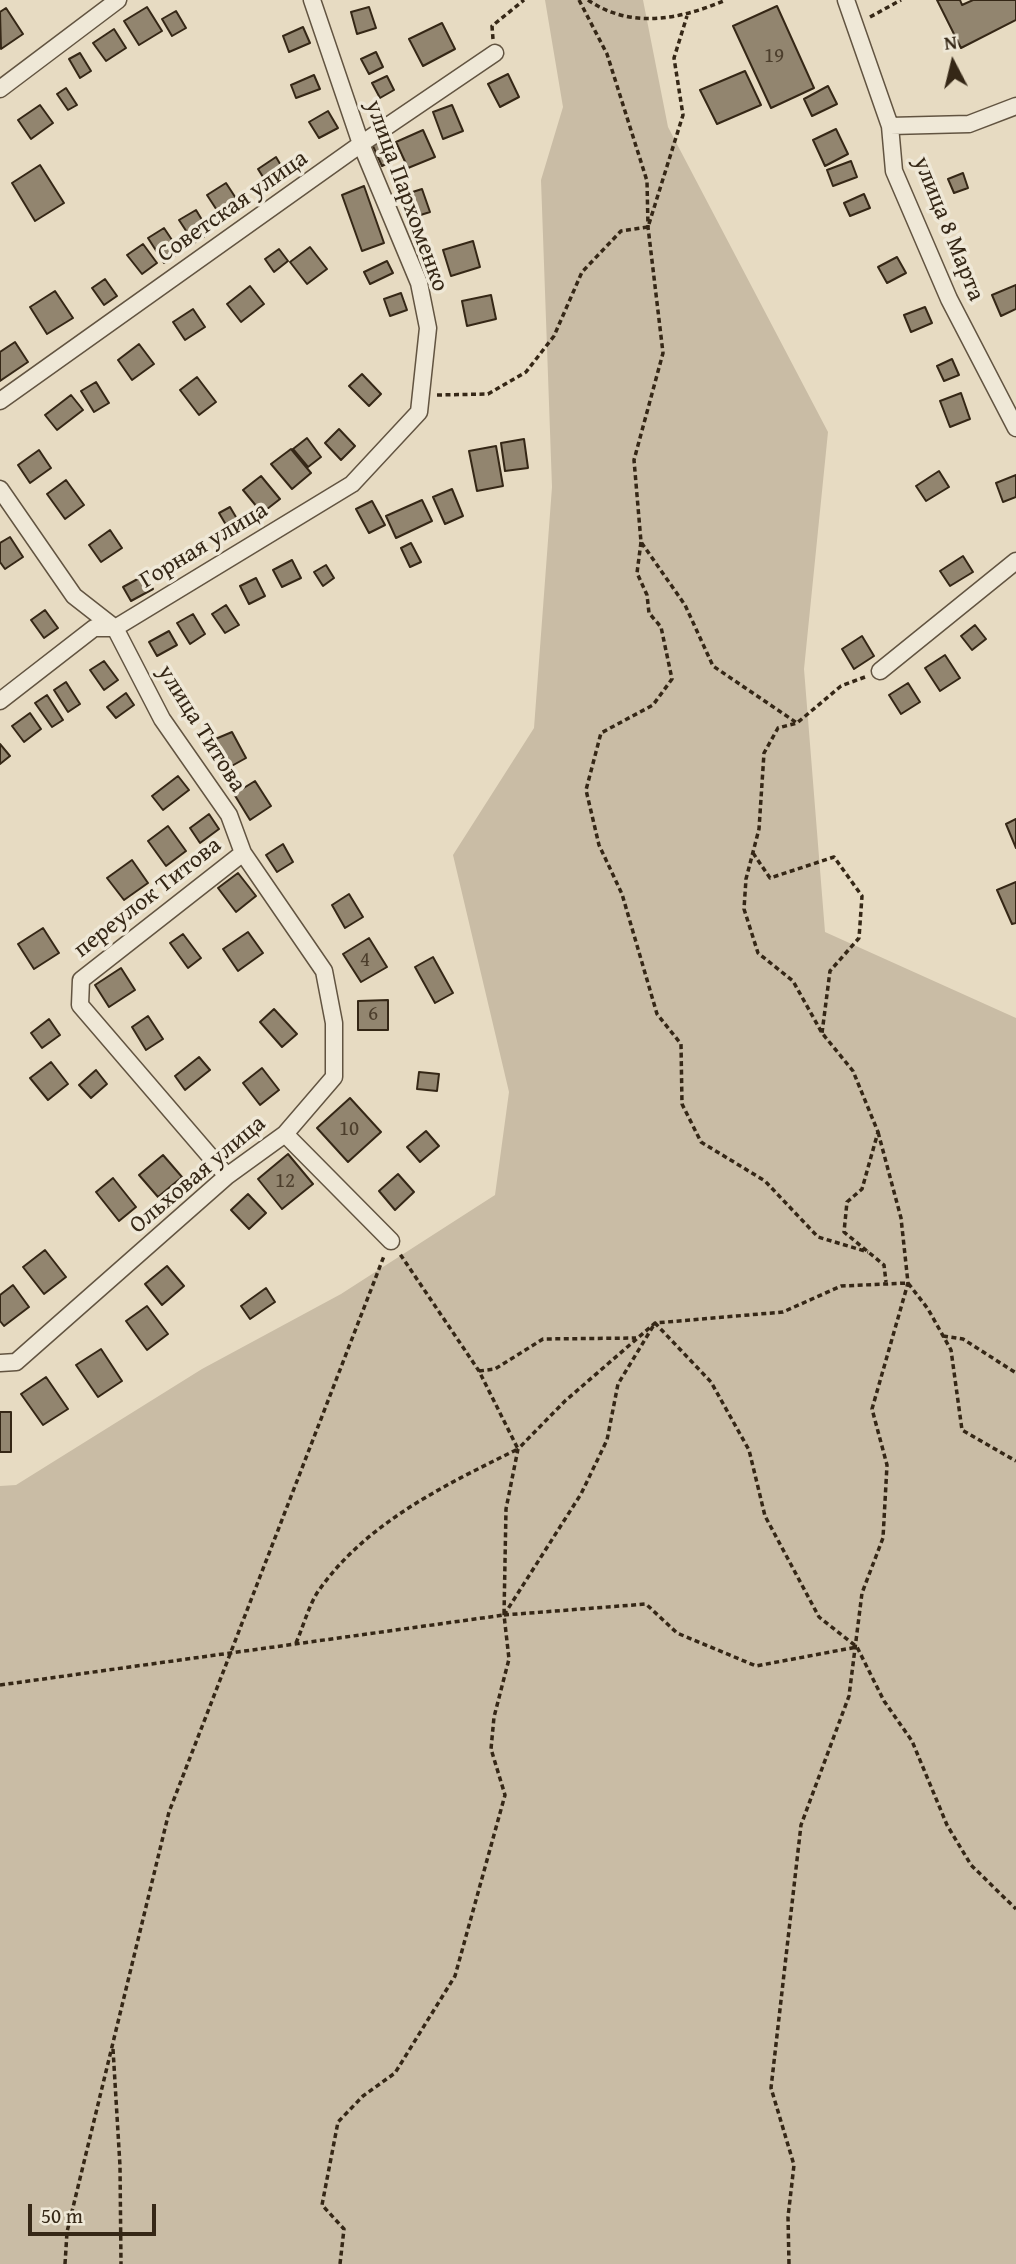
<!DOCTYPE html>
<meta charset="utf-8">
<style>
body{margin:0}
#map{position:relative;width:1016px;height:2264px;overflow:hidden;background:#e7dbc2;font-family:"Gentium Book Plus",serif}
canvas{display:block}
.north{position:absolute;left:918px;top:28px;width:70px;height:70px;-webkit-text-stroke:5px #efe8d7;paint-order:stroke;rotate:353deg;font-size:19px;font-weight:700;line-height:28px;text-align:center;color:#352716}
.north::after{content:'';display:block;margin:auto;width:24px;height:32px;background:#352716;clip-path:polygon(50% 0,100% 100%,50% 72%,0 100%)}
.scale{position:absolute;left:28px;top:2204px;width:128px;height:32px;box-sizing:border-box;border:4px solid #352716;border-top:0;padding-left:9px;font-size:21px;line-height:24px;white-space:nowrap;color:#352716;-webkit-text-stroke:5px #efe8d7;paint-order:stroke}
</style>
<div id="map">
<canvas width="1016" height="2264"></canvas>
<div class="north">N</div>
<div class="scale">50 m</div>
</div>
<script>
const c = document.querySelector('canvas').getContext('2d');
c.lineJoin = 'round';
function fillPath(path, color) {
  c.fillStyle = color;
  c.fill(path, 'evenodd');
}
function strokePath(path, color, width, dash) {
  c.strokeStyle = color;
  c.lineWidth = width;
  c.lineCap = dash ? 'butt' : 'round';
  c.setLineDash(dash || []);
  c.stroke(path);
}
function drawText(font, color, halo, rows, align = 'center') {
  c.font = font + ' "Gentium Book Plus",serif';
  c.lineWidth = 7;
  c.setLineDash([]);
  c.textBaseline = 'middle';
  c.strokeStyle = halo;
  c.fillStyle = color;
  for (const [text, x, y, turn = 0] of rows) {
    c.save();
    c.translate(x, y);
    c.rotate((+turn || 0) * Math.PI / 180);
    c.textAlign = isNaN(turn) ? turn : align;
    if (halo) c.strokeText(text, 0, 0);
    c.fillText(text, 0, 0);
    c.restore();
  }
}
const green = new Path2D(`
 M545 0H643L668 127 828 432 804 669 825 932 1016 1018V2264H0V1486L16 1485 202 1369 341 1294 495 1195 509 1092 453 855 534 728 552 487 541 180 563 107Z`);
const building = new Path2D(`
 M937 0H960L962 5 973 0H1016V20L961 48Z
 M777 6 814 88 771 108 733 26Z
 M147 7 162 31 139 45 124 21Z
 M369 7 376 28 357 34 351 12Z
 M6 8 23 34 1 49 0 12Z
 M176 11 186 28 172 36 162 19Z
 M442 23 455 49 423 66 409 39Z
 M303 27 310 43 289 52 283 36Z
 M114 29 126 48 106 61 93 43Z
 M376 52 383 67 369 74 361 59Z
 M80 53 91 71 80 78 69 59Z
 M745 71 761 105 717 124 700 90Z
 M508 74 519 97 500 107 488 84Z
 M314 75 320 89 296 98 291 85Z
 M387 76 394 90 380 98 372 83Z
 M828 86 837 104 812 116 804 99Z
 M66 88 77 105 68 110 57 94Z
 M40 105 53 123 31 139 18 120Z
 M452 105 463 131 443 139 433 112Z
 M328 111 338 128 319 138 309 122Z
 M836 129 848 154 825 166 813 140Z
 M423 130 435 157 408 168 396 142Z
 M387 136 398 158 382 166 372 144Z
 M276 157 286 174 268 185 258 169Z
 M851 161 857 177 833 186 827 170Z
 M40 165 64 203 35 221 12 183Z
 M963 173 968 188 954 193 948 179Z
 M226 183 241 206 222 218 207 195Z
 M364 186 384 243 362 251 342 195Z
 M422 189 430 212 408 219 400 196Z
 M864 194 870 208 850 216 844 203Z
 M196 210 210 233 194 243 179 220Z
 M164 228 180 252 164 263 148 238Z
 M473 241 480 267 451 276 443 250Z
 M143 244 157 263 142 274 127 255Z
 M310 247 327 269 307 284 290 262Z
 M279 249 288 261 274 272 265 259Z
 M897 257 906 273 887 283 878 267Z
 M387 261 393 273 370 284 364 272Z
 M105 279 117 296 104 305 92 288Z
 M1016 285V309L1001 316 992 295Z
 M250 286 264 304 241 322 227 304Z
 M55 291 73 318 47 334 30 307Z
 M401 293 407 310 390 316 384 299Z
 M491 295 496 319 467 326 462 301Z
 M925 307 932 323 911 332 904 315Z
 M193 309 205 327 185 340 173 322Z
 M15 342 28 362 0 381V352Z
 M139 344 154 364 132 380 118 360Z
 M952 359 959 375 944 381 937 366Z
 M362 374 381 394 369 406 349 386Z
 M197 377 216 402 199 415 180 390Z
 M96 382 109 403 94 412 81 391Z
 M961 393 970 419 950 427 940 401Z
 M71 395 83 410 57 430 45 415Z
 M339 429 355 446 341 460 325 443Z
 M307 438 321 457 308 467 293 449Z
 M524 439 528 468 505 471 501 443Z
 M496 446 503 486 477 491 469 451Z
 M291 449 311 473 292 489 271 464Z
 M39 450 51 468 30 483 18 465Z
 M939 471 949 487 926 501 916 486Z
 M1016 475V497L1003 502 996 483Z
 M261 476 280 499 262 513 243 490Z
 M66 480 84 505 65 519 47 494Z
 M452 489 463 516 445 524 433 497Z
 M422 500 432 521 396 538 386 516Z
 M372 501 385 525 369 533 356 509Z
 M230 507 243 529 232 535 219 513Z
 M110 530 122 548 101 562 89 545Z
 M10 537 23 557 5 569 0 562V543Z
 M411 543 421 562 410 567 401 548Z
 M963 556 973 572 950 586 940 571Z
 M292 560 301 578 282 587 273 570Z
 M326 565 334 578 323 586 314 572Z
 M145 575 153 589 131 601 123 587Z
 M256 578 265 596 249 604 240 586Z
 M226 605 239 625 225 633 212 614Z
 M45 610 58 628 44 638 31 620Z
 M193 614 205 634 190 644 177 623Z
 M975 625 986 639 972 650 961 636Z
 M169 631 177 645 157 656 149 642Z
 M862 636 874 656 854 669 842 649Z
 M945 655 960 678 940 691 925 668Z
 M104 661 118 680 104 690 90 670Z
 M66 682 80 704 68 712 54 690Z
 M908 683 920 702 901 714 889 695Z
 M126 693 134 705 116 718 107 707Z
 M47 695 63 720 52 727 35 703Z
 M30 713 41 729 24 742 12 726Z
 M232 732 246 758 228 768 213 740Z
 M0 744 10 756 0 764Z
 M178 776 189 790 163 810 152 796Z
 M255 781 271 806 250 820 234 794Z
 M209 814 219 829 200 843 190 828Z
 M1016 819V848L1006 824Z
 M168 826 186 851 166 866 148 841Z
 M283 844 293 862 277 872 266 855Z
 M132 860 148 883 124 900 107 878Z
 M238 873 256 896 236 912 218 888Z
 M1016 882V923L1012 924 997 890Z
 M349 894 363 917 345 928 332 905Z
 M43 928 59 953 34 969 18 944Z
 M248 932 263 953 238 971 223 949Z
 M183 934 201 958 188 968 170 943Z
 M369 938 387 967 361 982 343 954Z
 M433 957 453 993 435 1003 415 967Z
 M121 968 135 990 109 1007 95 985Z
 M388 1000V1030H358V1001Z
 M274 1009 297 1034 282 1047 260 1022Z
 M148 1016 163 1039 146 1050 132 1027Z
 M49 1019 60 1035 42 1048 31 1033Z
 M199 1057 210 1070 185 1090 175 1076Z
 M51 1062 68 1084 48 1100 30 1078Z
 M262 1068 279 1090 260 1105 243 1083Z
 M96 1070 107 1084 91 1098 79 1085Z
 M419 1072 439 1074 437 1091 417 1089Z
 M350 1098 381 1132 348 1162 317 1128Z
 M426 1131 439 1146 420 1162 407 1147Z
 M288 1154 313 1184 282 1209 258 1179Z
 M163 1155 182 1177 158 1197 139 1175Z
 M398 1174 414 1192 395 1210 379 1191Z
 M113 1178 136 1207 119 1221 96 1192Z
 M248 1194 266 1213 249 1229 231 1210Z
 M45 1250 66 1277 44 1294 23 1267Z
 M167 1266 184 1286 162 1305 145 1284Z
 M13 1285 29 1307 4 1326 0 1321V1295Z
 M266 1288 275 1302 250 1319 241 1306Z
 M147 1306 168 1334 147 1350 126 1321Z
 M101 1349 122 1381 98 1397 76 1365Z
 M46 1377 68 1409 43 1425 21 1394Z
 M0 1412H11V1452H0Z`);
const path = new Path2D(`
 M579 0 607 54 647 181 648 227 663 353 634 460 641 542 685 605 713 666 797 723
 M588 0C632 30 681 19 726 0
 M870 17 901 0
 M493 39 492 26 524 0
 M437 395 488 394 526 372 554 336 582 272 621 231 648 227 683 115 674 58 687 16
 M641 542 637 573 647 595 649 613 661 627 672 679 653 705 601 733 586 790 599 845 622 894 657 1014 681 1044 682 1104 701 1142 765 1181 818 1237 868 1252
 M865 677 841 686 797 723 778 728 764 753 759 829 746 879 744 909 758 953 793 981 822 1033 853 1071 878 1132 862 1189 847 1202 844 1232 884 1265 886 1282
 M753 853 770 878 834 857 862 896 859 938 830 971 822 1033
 M943 1336 963 1339 1016 1373
 M479 1371 495 1369 543 1339 636 1338
 M504 1615 646 1604 677 1633 756 1666 857 1647
 M296 1643C303 1627 308 1608 317 1593 365 1523 445 1485 518 1449L479 1371 400 1254
 M0 1685 504 1615 506 1509 518 1449 565 1401 655 1323 783 1312 841 1286 908 1283 928 1309 951 1350 962 1430 1016 1461
 M113 2049 120 2166 121 2264
 M65 2264 67 2232 169 1812 384 1256
 M340 2264 344 2229 322 2205 338 2122 363 2096 395 2073 455 1976 505 1795 491 1749 494 1717 509 1659 504 1615 581 1494 607 1440 618 1384 655 1323 711 1382 749 1450 765 1516 819 1617 857 1647 884 1701 912 1741 947 1825 971 1865 1016 1909
 M789 2264 788 2217 794 2165 771 2088 801 1825 849 1696 862 1593 883 1538 887 1465 872 1409 908 1283 901 1218 878 1132`);
const street = new Path2D(`
 M846 0 890 126 894 171 949 299 1016 428
 M0 89 118 0
 M890 126 969 124 1016 106
 M0 401 361 144 495 53
 M0 489 74 596 115 628 162 719 229 815 243 853 324 971 334 1023V1077L285 1134 227 1176 16 1362 0 1363
 M880 671 1016 561
 M0 701 94 628H115L352 484 419 412 428 328 419 283 361 144 312 0
 M285 1134 391 1241
 M227 1176 80 1005 81 980 243 853`);
const numberNames = [
 ["19",774,57],
 ["4",365,961],
 ["6",373,1015],
 ["10",349,1130],
 ["12",285,1182]
];
const streetNames = [
 ["улица Пархоменко",406,196,70],
 ["Советская улица",233,207,-35],
 ["улица 8 Марта",948,229,68],
 ["Горная улица",204,546,-31],
 ["улица Титова",201,729,58],
 ["переулок Титова",148,898,-38],
 ["Ольховая улица",198,1175,-40]
];
fillPath(green, '#c9bca5');
fillPath(building, '#92856f');
strokePath(building, '#352716', 2);
strokePath(street, '#625441', 19);
strokePath(path, '#352716', 3.5, [5, 3.5]);
strokePath(street, '#efe8d7', 16);
drawText('21px', '#4c3e2c', null, numberNames);
drawText('24px', '#352716', '#efe8d7', streetNames);
</script>
